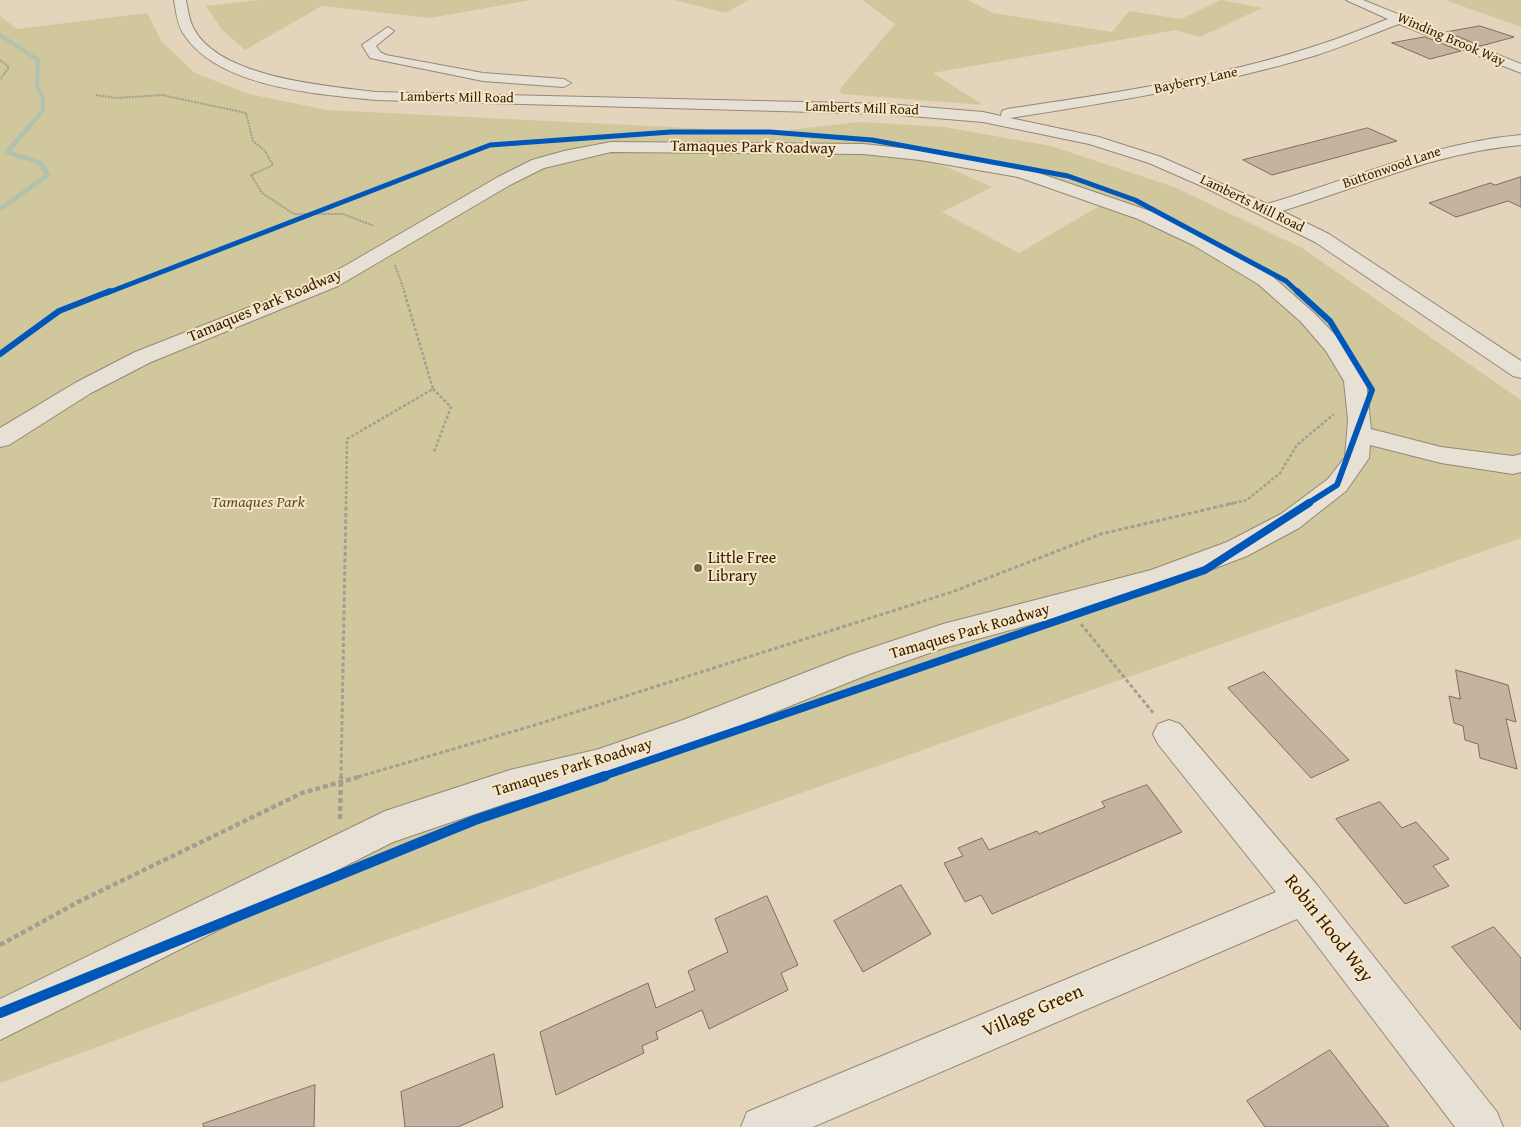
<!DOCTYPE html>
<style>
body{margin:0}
canvas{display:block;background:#e4d4bb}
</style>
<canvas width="1521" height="1127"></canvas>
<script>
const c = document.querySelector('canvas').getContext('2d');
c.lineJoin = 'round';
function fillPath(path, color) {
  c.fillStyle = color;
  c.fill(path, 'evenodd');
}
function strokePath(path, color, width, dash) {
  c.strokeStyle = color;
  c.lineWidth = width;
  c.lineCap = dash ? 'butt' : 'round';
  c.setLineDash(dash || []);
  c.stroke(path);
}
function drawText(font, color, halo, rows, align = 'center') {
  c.font = font + ' "Gentium Book Plus",serif';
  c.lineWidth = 4;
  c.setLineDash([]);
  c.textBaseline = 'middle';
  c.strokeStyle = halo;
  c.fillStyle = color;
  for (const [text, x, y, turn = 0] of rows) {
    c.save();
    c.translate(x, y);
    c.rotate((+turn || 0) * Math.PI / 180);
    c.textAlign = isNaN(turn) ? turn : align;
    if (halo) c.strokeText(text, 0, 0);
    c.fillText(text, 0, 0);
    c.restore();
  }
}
const green = new Path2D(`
 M258 0H531L430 18 322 6 245 50 222 30 206 6Z
 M674 0H748L726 13Z
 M862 0H968L993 13 1112 32 1129 11 1181 19 1221 0 1262 8 1200 37 1176 30 933 73 983 105 842 94 839 90 895 24Z
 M1445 0H1521V27Z
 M147 13 162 42 195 73 249 94 327 110 770 132 860 122 944 127 1051 146 1174 187 1302 248 1521 400V538L389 939 0 1083V16L17 29ZM904 148 1113 197V198L1019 253 942 212 992 187Z`);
const streamFar1 = new Path2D(`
 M0 35 38 60 37 86 43 98V111L28 128`);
const stream = new Path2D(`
 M0 209 48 175 40 163 7 152 29 127`);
const building = new Path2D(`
 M1480 26 1514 37 1481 46 1447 32Z
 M1425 37 1461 51 1430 59 1392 43Z
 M1368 128 1397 141 1272 175 1243 160Z
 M1521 177V207L1508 201 1456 217 1429 203 1490 183 1495 185Z
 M1456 670 1508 685 1516 722 1506 719 1517 769 1480 758 1478 744 1465 740 1463 726 1454 723 1449 696 1460 699Z
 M1264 672 1349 760 1311 778 1228 688Z
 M1147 785 1182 832 992 914 981 895 965 902 944 863 963 856 958 848 982 838 989 850 1037 831 1039 834 1105 807 1102 802Z
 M1380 802 1402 828 1416 822 1449 859 1433 866 1449 886 1405 904 1336 819Z
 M901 885 931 934 863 972 834 921Z
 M767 896 798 965 781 973 788 990 709 1029 702 1010 656 1032 658 1039 642 1046 644 1053 556 1095 540 1032 648 983 656 1008 695 990 688 971 728 952 715 919Z
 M1494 927 1521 958V1030L1452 947Z
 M1330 1050 1389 1127H1265L1247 1101Z
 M494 1054 503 1107 458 1127H405L401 1092Z
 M315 1085 314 1127H204L203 1124Z`);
const pathFar3 = new Path2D(`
 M0 60 9 67 0 80
 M96 95 116 98 162 95 246 113 253 141 265 151 273 165 251 175 262 193 294 214H343L374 226
 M395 265 405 293`);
const pathFar2 = new Path2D(`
 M433 389 451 407 434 452
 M346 504 347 439 433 389 404 291
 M1229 504 1247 500 1280 473 1297 445 1334 414`);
const pathFar1 = new Path2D(`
 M1081 624 1154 714
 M341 777 346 503
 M358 777 535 725 952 592 1101 534 1234 503`);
const path = new Path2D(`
 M340 819 341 776
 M0 945 80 901 302 793 362 776`);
const minor = new Path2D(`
 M174 0H186C188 9 189 21 194 29 220 78 327 86 376 92L887 104 983 112 1001 116 1002 111 1007 109C1109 94 1211 79 1309 48 1336 40 1362 29 1388 19L1346 0H1363L1521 64V73L1399 24C1372 34 1345 46 1317 55 1217 85 1113 102 1010 118L1099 137 1161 157 1267 204C1352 179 1432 143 1521 135V145C1433 153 1364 186 1282 211L1329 234 1521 361V378L1513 376 1315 242 1206 188 1149 163 1089 144 983 122 887 114 376 100C318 94 217 88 183 33 177 24 176 11 174 0Z
 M388 27 394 31 376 46 380 52 386 55 483 73 564 79 571 83 564 87 483 81 370 58 362 45Z
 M611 142 863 144 920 150 1027 169 1150 211 1207 237 1272 276 1315 314 1343 343 1366 381 1371 429 1441 447 1513 456 1521 454V472L1513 474 1441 463 1370 445 1369 458 1346 491 1299 528 1247 556 1155 591 944 648 872 673 698 743 599 779 510 802 393 842 0 1040V999L385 811 510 770 599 749 683 720 850 655 943 624 1151 570 1227 542 1281 514 1328 479 1345 457 1348 420 1344 381 1326 351 1301 322 1258 284 1193 245 1138 219 1018 177 920 160 863 154 611 152 544 168 510 185 338 286 151 362 91 393 9 445 0 447V428L75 383 135 352 324 278 498 177 532 160 564 151Z
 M1169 720 1180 724 1317 885 1497 1112 1503 1127H1455L1297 919 813 1127H741L747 1112 1276 892 1158 744 1153 734 1158 724Z`);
const cyclewayFar3 = new Path2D(`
 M107 293 490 145 671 132H770L872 140 1068 176 1135 200 1286 281 1299 293`);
const cyclewayFar2 = new Path2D(`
 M1297 291 1330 321 1372 390 1337 485 1307 504
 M0 354 59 311 110 291`);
const cyclewayFar1 = new Path2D(`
 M601 777 1205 570 1309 503`);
const cycleway = new Path2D(`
 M0 1013 475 820 605 776`);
const markers = [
 [698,568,5,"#725e43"]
];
const farStreetnames = [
 ["Winding Brook Way",1451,40,23],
 ["Bayberry Lane",1196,81,-12],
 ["Lamberts Mill Road",457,98,1],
 ["Lamberts Mill Road",862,109,2],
 ["Buttonwood Lane",1392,168,-19],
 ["Lamberts Mill Road",1252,204,26]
];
const streetNames = [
 ["Tamaques Park Roadway",753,148,1],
 ["Tamaques Park Roadway",265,306,-23],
 ["Tamaques Park Roadway",970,632,-16],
 ["Tamaques Park Roadway",573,768,-17]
];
const parkNames = [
 ["Tamaques Park",258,503]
];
const poiNames = [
 ["Little Free",708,559],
 ["Library",708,577]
];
const nearStreetnames = [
 ["Robin Hood Way",1328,929,52],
 ["Village Green",1033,1012,-23]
];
fillPath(green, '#d1c79d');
strokePath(streamFar1, '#b2c2ae', 4);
strokePath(stream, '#b2c2ae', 5);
fillPath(building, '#c7b2a0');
strokePath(building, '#7a6f5e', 1);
strokePath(minor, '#948876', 2);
strokePath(pathFar3, '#a59d90', 2, [2, 1]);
strokePath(pathFar2, '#a59d90', 2.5, [3, 2]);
strokePath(pathFar1, '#a59d90', 3, [4, 2.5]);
strokePath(path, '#a59d90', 4.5, [5, 3]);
fillPath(minor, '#e7e0d4');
strokePath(cyclewayFar3, '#0057b8', 5);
strokePath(cyclewayFar2, '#0057b8', 6);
strokePath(cyclewayFar1, '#0057b8', 8);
strokePath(cycleway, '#0057b8', 10);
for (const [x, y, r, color] of markers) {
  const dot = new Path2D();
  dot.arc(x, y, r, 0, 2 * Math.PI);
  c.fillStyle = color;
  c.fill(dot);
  strokePath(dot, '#f8e6c8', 2);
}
drawText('14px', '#341e02', '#f8e6c8', farStreetnames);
drawText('16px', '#341e02', '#f8e6c8', streetNames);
drawText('italic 16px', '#5f4e29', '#f8e6c8', parkNames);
drawText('16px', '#341e02', '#f8e6c8', poiNames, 'left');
drawText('19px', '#341e02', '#f8e6c8', nearStreetnames);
</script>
